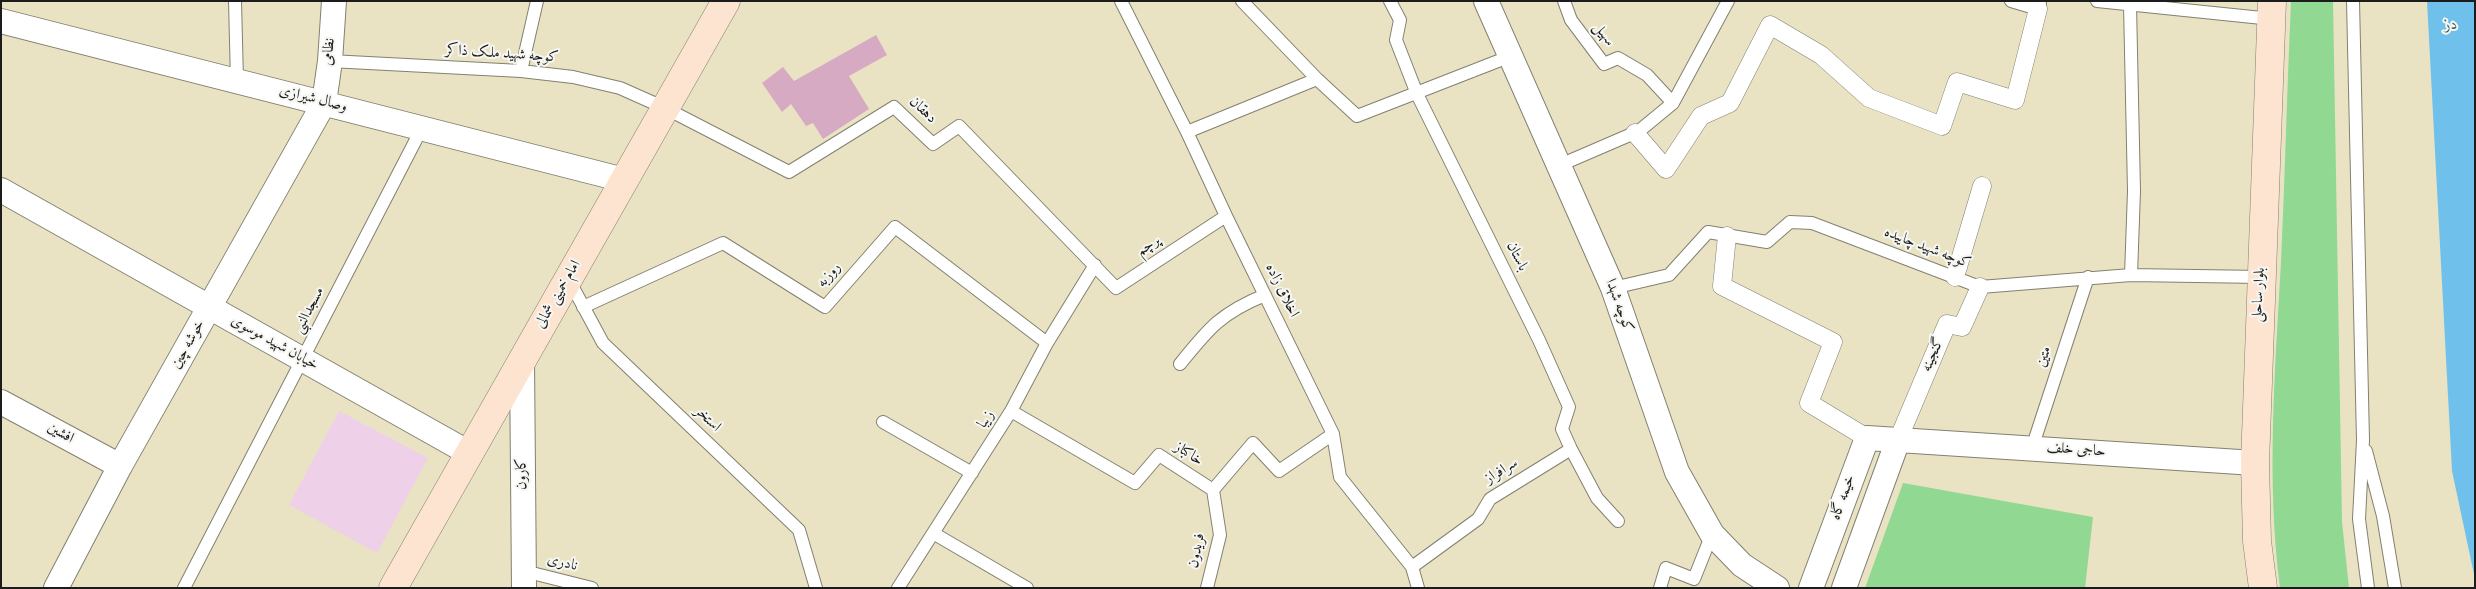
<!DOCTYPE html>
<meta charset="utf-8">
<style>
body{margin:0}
#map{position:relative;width:2476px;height:589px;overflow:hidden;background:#e9e3c4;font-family:"Sorts Mill Goudy",serif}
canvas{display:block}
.frame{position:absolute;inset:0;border:2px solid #1c1c1c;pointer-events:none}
</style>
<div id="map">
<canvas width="2476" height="589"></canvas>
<div class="frame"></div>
</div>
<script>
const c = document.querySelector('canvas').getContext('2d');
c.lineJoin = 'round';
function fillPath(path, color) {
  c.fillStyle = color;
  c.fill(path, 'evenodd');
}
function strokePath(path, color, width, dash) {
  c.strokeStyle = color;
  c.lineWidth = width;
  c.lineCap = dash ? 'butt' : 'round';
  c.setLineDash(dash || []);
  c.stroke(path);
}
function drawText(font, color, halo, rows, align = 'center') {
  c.font = font + ' "Sorts Mill Goudy",Amiri,serif';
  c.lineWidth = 4;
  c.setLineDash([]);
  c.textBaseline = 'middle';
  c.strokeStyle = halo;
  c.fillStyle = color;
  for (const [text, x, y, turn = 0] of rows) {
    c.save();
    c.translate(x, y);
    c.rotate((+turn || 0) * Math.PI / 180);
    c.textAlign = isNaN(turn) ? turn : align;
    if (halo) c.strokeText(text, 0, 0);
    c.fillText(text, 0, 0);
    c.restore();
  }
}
const built = new Path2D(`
 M339 411 428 458 377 553 289 505Z`);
const green = new Path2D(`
 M2291 1H2333L2342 522 2349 588H2280C2266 479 2275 371 2281 262 2285 175 2287 88 2291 1Z
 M1903 483 2093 517 2085 588H1865Z`);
const water = new Path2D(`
 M2427 1H2475V579L2452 471Z`);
const building = new Path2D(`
 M876 35 887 55 849 76 869 109 823 139 813 123 806 126 791 104 782 112 762 83 783 67 794 81Z`);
const service = new Path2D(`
 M235 1 237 81
 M1121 1 1187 132 1226 216 1333 434 1340 477 1412 567 1418 588
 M1242 1 1317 79
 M1390 1 1400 20 1396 40 1417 94 1539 340 1569 407 1562 429 1571 449 1597 498 1618 521
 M1564 1 1571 20 1604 64 1618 58 1647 75 1673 103
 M2011 1 2038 9 2040 4
 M2097 1 2272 19
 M2353 1 2363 440 2359 519 2368 588
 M2130 5 2134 191 2131 275
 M330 61 521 71 573 77 620 88 665 108 789 172 894 107 933 144 959 126 1116 288 1226 216
 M521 71 537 1
 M1187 132 1317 79 1357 116 1511 56
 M1560 165 1639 131 1673 103 1728 1
 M569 280 603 343 799 530 816 588
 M1613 288 1669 275 1708 232 1767 242 1790 222 1812 223 1980 287 2131 275 2261 277
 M583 307 723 243 825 307 895 227 1047 343
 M1180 364C1209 328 1221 313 1265 295
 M1011 411 1135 483 1159 455 1213 490 1253 443 1279 471 1333 434
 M883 422 972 473
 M2032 448 2088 277
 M2366 451 2383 516 2395 588
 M933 533 1027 588
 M1412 567 1478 519 1490 499 1571 449
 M524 571 592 588
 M184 588 422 128
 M898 588 1011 411 1047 343 1095 265
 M1207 588 1220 535 1213 490
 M1660 588 1666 568 1694 579 1712 534`);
const pedestrian = new Path2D(`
 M1635 133 1666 169 1701 116 1730 103 1770 25 1821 55 1869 98 1942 126 1957 82 2015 100 2038 9
 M1727 236 1722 286 1833 342 1809 403 1867 438
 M1955 277 1982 186
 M1898 440 1947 324 1962 327 1980 287`);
const minor = new Path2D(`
 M1486 1 1613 288 1677 472 1712 534 1742 565 1777 588
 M1 21 624 180
 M1 190 469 453
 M522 360 524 588
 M1 402 120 466
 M56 588 120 466 324 103 330 61 334 1
 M1811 588 1867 438 2255 463
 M1844 588 1898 440`);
const secondary = new Path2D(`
 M393 588 726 1
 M2263 588 2257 541 2255 463 2272 1`);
const streetNames = [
 ["سهیل",1603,35,53],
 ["نظامی",330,52,-85],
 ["کوچه شهید ملک ذاکر",502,55,4],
 ["وصال شیرازی",313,100,14],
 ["دهقان",922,111,43],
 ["پرچم",1149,247,-33],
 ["کوچه شهید چاییده",1927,249,21],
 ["باستان",1516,257,64],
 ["روزبه",830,276,-49],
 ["اخلاق زاده",1281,291,64],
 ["امام خمینی شمالی",559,295,-60],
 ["بلوار ساحلی",2260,295,-87],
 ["کوچه شهدا",1618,306,70],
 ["مسجدالنبی",310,311,-63],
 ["خیابان شهید موسوی",274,344,29],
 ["خوشه چین",189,345,-60],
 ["گنجینه",1934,355,-67],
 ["متین",2045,357,-72],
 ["استخر",707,420,44],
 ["زیبا",987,420,-57],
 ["افشین",60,434,29],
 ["حاجی خلف",2076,451,4],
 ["خاکباز",1188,455,33],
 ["سرافراز",1502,472,-32],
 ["کارون",523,474,-91],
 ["خیمه گاه",1844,498,-70],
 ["فریدون",1198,551,-79],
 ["نادری",562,564,14]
];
const waterNames = [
 ["دز",2451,26]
];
fillPath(built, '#eed0e8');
fillPath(green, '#91d892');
fillPath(water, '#6fc1eb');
fillPath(building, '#d6aac3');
strokePath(service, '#828070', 14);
strokePath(pedestrian, '#828070', 19);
strokePath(minor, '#828070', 26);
strokePath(secondary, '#828070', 29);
strokePath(service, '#fff', 12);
strokePath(pedestrian, '#fff', 18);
strokePath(minor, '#fff', 24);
strokePath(secondary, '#fde4d1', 28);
drawText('15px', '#1c1c1c', '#f6f6f2', streetNames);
drawText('italic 16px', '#395664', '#f6f6f2', waterNames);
</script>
